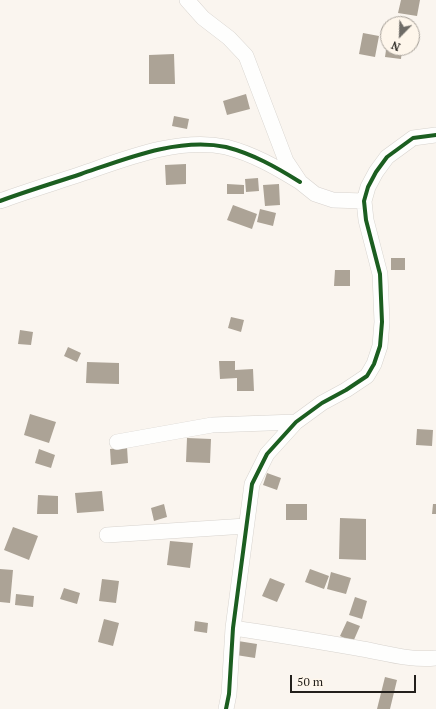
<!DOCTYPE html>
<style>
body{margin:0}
#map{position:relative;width:436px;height:709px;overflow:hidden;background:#faf5ef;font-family:"PT Serif",serif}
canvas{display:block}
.north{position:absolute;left:380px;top:16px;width:40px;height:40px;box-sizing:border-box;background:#fef6eb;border:1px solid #a6a098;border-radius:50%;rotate:203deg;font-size:11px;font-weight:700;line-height:16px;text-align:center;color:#23201c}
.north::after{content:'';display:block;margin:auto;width:14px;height:18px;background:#6e6b66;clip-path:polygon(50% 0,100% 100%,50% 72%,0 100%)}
.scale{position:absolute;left:290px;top:675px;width:126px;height:18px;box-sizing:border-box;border:2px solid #23201c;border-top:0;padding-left:5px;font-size:12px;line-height:14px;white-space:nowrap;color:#23201c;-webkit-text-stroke:3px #fef6eb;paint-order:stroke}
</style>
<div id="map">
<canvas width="436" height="709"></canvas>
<div class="north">N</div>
<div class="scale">50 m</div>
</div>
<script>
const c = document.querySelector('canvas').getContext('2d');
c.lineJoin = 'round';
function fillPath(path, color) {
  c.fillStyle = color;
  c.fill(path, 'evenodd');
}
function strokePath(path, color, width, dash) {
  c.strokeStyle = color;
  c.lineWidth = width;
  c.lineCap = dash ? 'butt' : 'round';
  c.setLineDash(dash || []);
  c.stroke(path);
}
const building = new Path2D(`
 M401 0H420L417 16 398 13Z
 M363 33 379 36 375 57 359 54Z
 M387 43 388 48H402L401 59 385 57Z
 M174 54 175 84H149V55Z
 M246 94 250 109 227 115 223 101Z
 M174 116 189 119 187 129 172 126Z
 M186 164V184L166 185 165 165Z
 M258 178 259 191 246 192 245 179Z
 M227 184 244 185V194H227Z
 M279 184 280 205 265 206 263 185Z
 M233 205 257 214 252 229 227 220Z
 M260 209 276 213 273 226 257 222Z
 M391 258H405V270H391Z
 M335 270H350V286H334Z
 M231 317 244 320 241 332 228 328Z
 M20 330 33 332 31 345 18 344Z
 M68 347 81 353 77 362 64 356Z
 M219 361H235V370L253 369 254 391H237V378L220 379Z
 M87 362 119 363V384L86 383Z
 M30 414 56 422 49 443 24 435Z
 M417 429 433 430 432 446 416 445Z
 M187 438 211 439 210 463 186 462Z
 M127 447 128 463 111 465 110 449Z
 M39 449 55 455 51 468 35 463Z
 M267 473 281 478 277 490 263 485Z
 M102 491 104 511 77 513 75 493Z
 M38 495 58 496V514H37Z
 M164 504 167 517 154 521 151 508Z
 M286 504H307V520H286Z
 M433 504H436V514H432Z
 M340 518 366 519V560L339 559Z
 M13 527 38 536 29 560 4 550Z
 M170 541 193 543 190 568 167 565Z
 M0 569 13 570 10 603 0 602Z
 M310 569 329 576 324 589 305 582Z
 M331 572 351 578 346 594 327 589Z
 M270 578 285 584 277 602 262 596Z
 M102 579 119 581 116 603 99 601Z
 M64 588 80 593 77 604 60 599Z
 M16 594 34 596 33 607 15 605Z
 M355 597 367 601 362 619 349 615Z
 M104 619 119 623 113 646 98 642Z
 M195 621 208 623 207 633 194 631Z
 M347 621 360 626 353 642 340 636Z
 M238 641 257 644 255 658 236 655Z
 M385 677 397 680 390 709H377Z`);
const minor = new Path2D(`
 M187 0 203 18 229 38 246 56 286 161 300 182 315 194 333 200 364 201
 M0 201C27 191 54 183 81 174 125 159 178 137 226 147 253 154 276 167 300 182
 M117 442 212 425 296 422
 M107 535 246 526
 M233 628C275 634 316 641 357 648 382 652 410 661 436 658
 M226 709 229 694 233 628 252 484 267 454 296 422 322 403 346 390 367 376 374 364 380 346 382 322 380 274 366 220 364 201 368 187 376 172 387 157 413 138 436 135`);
const cycleway = new Path2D(`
 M0 201C27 191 54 183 81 174 125 159 178 137 226 147 253 154 276 167 300 182
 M226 709 229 694 233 628 252 484 267 454 296 422 322 403 346 390 367 376 374 364 380 346 382 322 380 274 366 220 364 201 368 187 376 172 387 157 413 138 436 135`);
fillPath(building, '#aca396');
strokePath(minor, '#d7d3ce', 16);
strokePath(minor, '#fefefd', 15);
strokePath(cycleway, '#1b5e20', 4);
</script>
